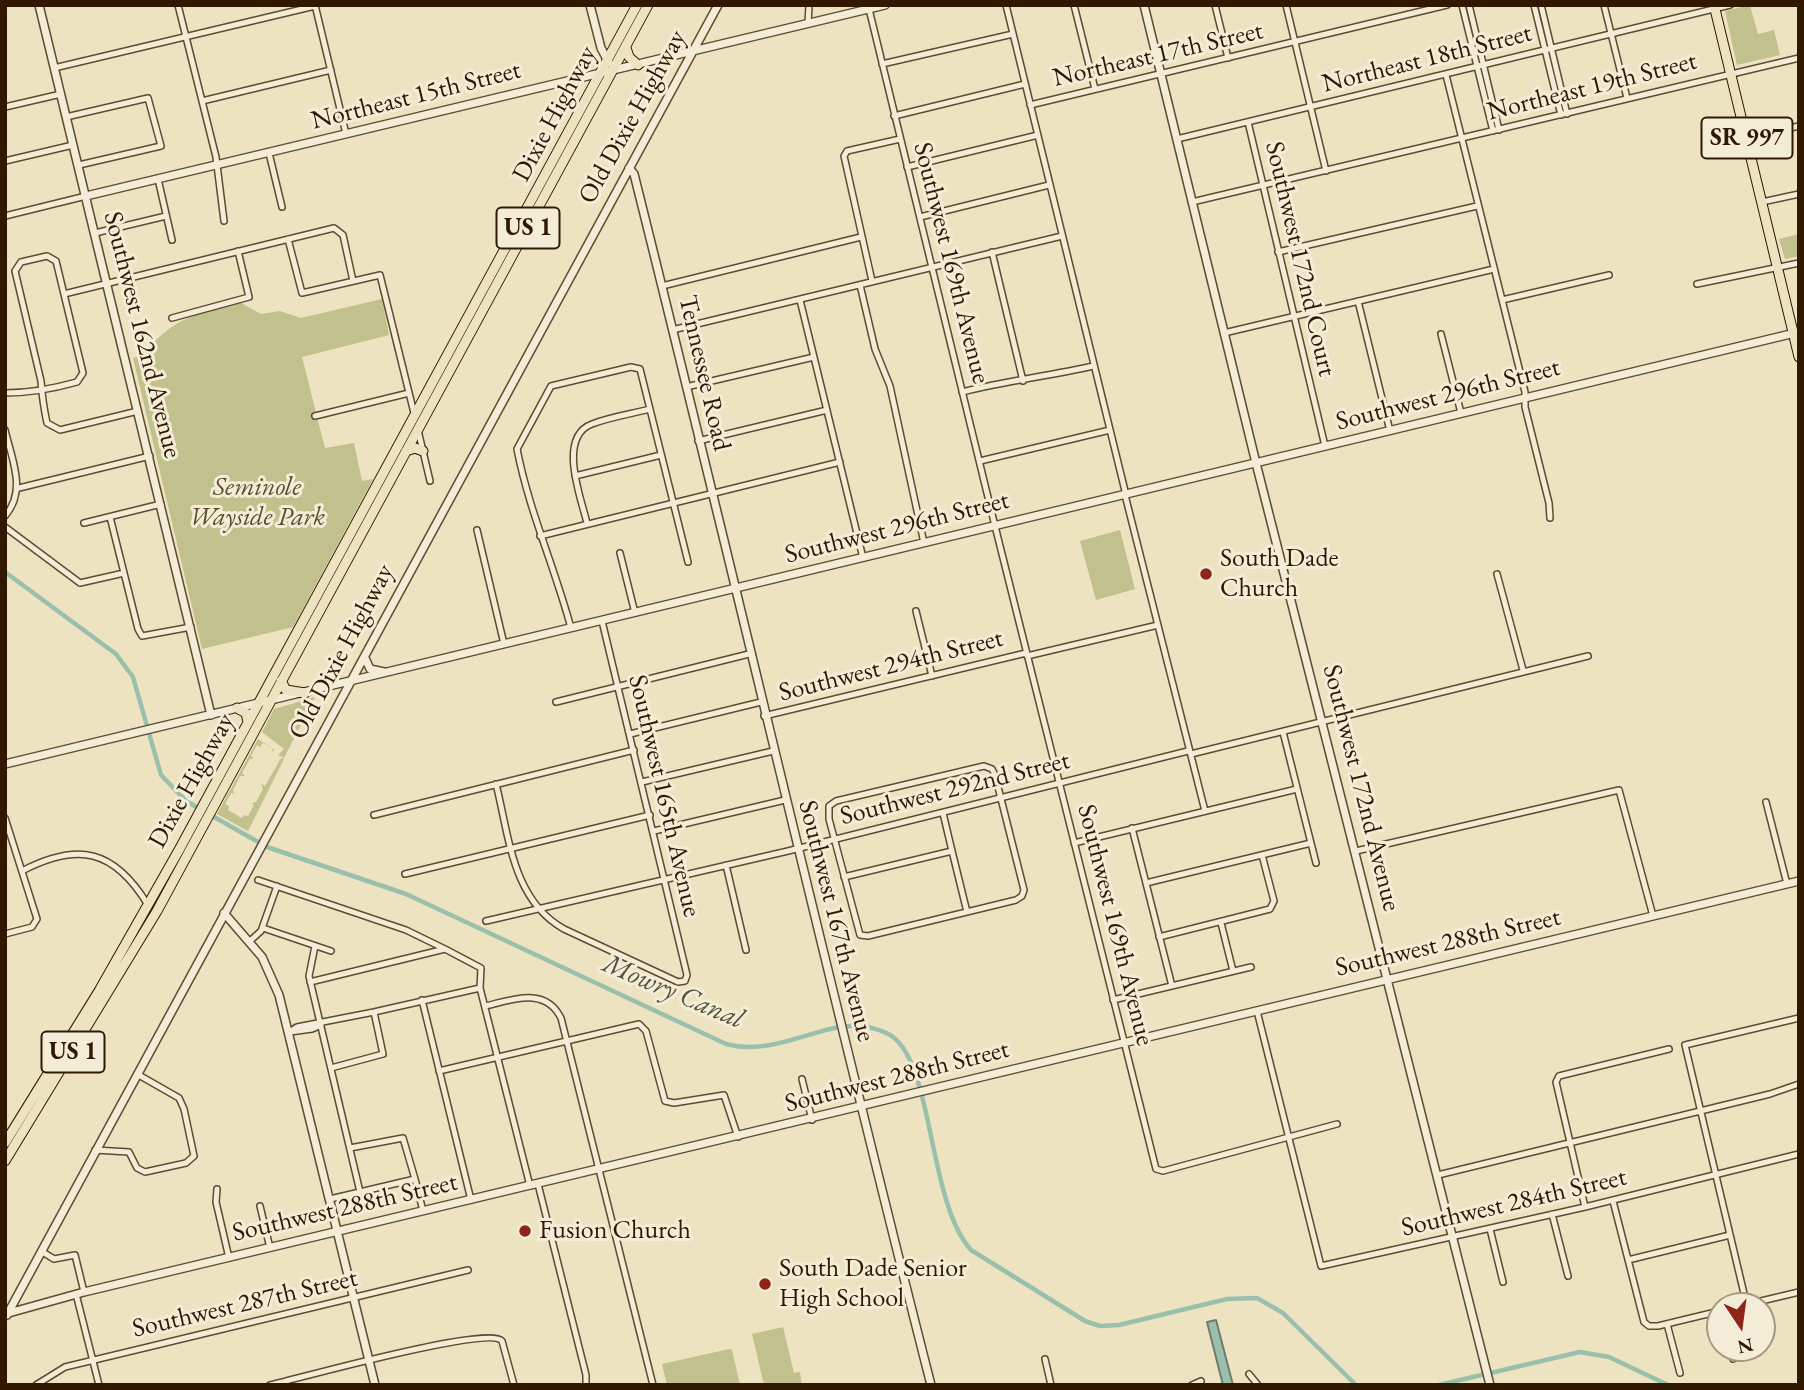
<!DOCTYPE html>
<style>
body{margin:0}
#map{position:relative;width:1804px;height:1390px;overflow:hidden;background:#ede3c1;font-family:"EB Garamond",serif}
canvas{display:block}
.frame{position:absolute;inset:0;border:7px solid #301801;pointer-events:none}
.north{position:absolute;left:1706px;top:1292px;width:70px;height:70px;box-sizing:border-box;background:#f3edd7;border:2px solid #a59881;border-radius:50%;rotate:167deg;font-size:19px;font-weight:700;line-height:28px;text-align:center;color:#301801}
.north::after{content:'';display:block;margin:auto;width:24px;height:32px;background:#8f2418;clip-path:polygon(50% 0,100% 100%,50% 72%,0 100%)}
</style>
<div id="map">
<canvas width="1804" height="1390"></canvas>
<div class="frame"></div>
<div class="north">N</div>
</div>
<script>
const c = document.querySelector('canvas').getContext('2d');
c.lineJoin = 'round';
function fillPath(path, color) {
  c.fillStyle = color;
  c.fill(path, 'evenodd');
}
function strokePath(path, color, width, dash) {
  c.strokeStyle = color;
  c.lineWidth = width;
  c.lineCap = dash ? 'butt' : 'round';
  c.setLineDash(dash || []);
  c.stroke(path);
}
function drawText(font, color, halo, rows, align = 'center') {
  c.font = font + ' "EB Garamond",serif';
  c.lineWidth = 6;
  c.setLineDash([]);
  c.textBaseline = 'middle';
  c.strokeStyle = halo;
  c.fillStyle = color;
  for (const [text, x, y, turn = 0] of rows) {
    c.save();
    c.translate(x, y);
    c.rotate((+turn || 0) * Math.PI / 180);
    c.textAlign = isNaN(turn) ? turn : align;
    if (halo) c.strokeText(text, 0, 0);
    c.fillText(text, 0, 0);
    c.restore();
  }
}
const green = new Path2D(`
 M1750 5 1758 34 1774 30 1780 55 1737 65 1725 11Z
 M1799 234V256L1785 259 1779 239Z
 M382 299 389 335 302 357 325 448 354 443 362 481 373 479 293 627 202 649 133 358 154 353 152 344C182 314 200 314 241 303L261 314 280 311 301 318Z
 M1120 530 1135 589 1096 600 1080 541Z
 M315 697 284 758 278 755 284 749 262 732 274 709Z
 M258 739 275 750 272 752 273 749 263 743 260 747 257 745 251 756 254 758 250 759 242 773 245 776H240L233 790 234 794 231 793 225 804 229 806 228 810 242 818 244 815 248 816 254 805 252 803 256 802 263 789 261 784 265 786 281 758 284 759 248 831 217 814Z
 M783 1327 794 1373 800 1372 802 1385H764L752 1334Z
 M729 1349 732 1350 740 1385H667L662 1364Z`);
const water = new Path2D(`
 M1216 1320 1233 1385H1223L1207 1322Z`);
const canal = new Path2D(`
 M5 572 116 654 133 677 161 775 186 801 267 847 406 894 726 1044C778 1058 826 1018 868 1027 876 1029 886 1031 893 1037 934 1068 928 1202 971 1250L1085 1321 1100 1326 1119 1325 1227 1299 1257 1298 1283 1313 1356 1385
 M1439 1385 1580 1352 1609 1357 1668 1385`);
const minor = new Path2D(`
 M178 5 216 157 224 221
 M315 5 346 134
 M1006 5 1126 495
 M1074 5 1095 89
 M1215 5 1228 58
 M1286 5 1326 171
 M1462 5 1493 131
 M1469 5 1499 130
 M1534 5 1561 115
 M1541 5 1567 114
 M1604 5 1627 98
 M869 9 995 526
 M808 24 809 5
 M882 64 1013 34
 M54 68 315 6
 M1446 75 1525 392V407L1549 503 1550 518
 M202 101 331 70
 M1030 105 1447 5
 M5 107 61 94
 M894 116 1025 84
 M66 117 148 98 161 146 79 165
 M1248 122 1325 446
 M1747 138 1799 126
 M1177 139 1730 5
 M269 153 282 207
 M5 161 73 145
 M907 167 1038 135
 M158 179 172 240
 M1192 202 1799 58
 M1762 202 1799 194
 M5 216 86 196
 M920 217 1049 185
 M95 233 166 216
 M288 239 302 293 380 275 414 413
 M992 252 1023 381
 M1278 252 1477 206
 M872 281 844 156 847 151 900 139
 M1697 284 1799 263
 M860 285 875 349 890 386 924 543
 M662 286 861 237
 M64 294 334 228 343 235 353 281
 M800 300 863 558
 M1502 300 1609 275
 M1358 301 1390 431
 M172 318 249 297 238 251
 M672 330 1062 236
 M1224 333 1494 269
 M1441 334 1461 413
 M686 387 814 357
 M962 392C1006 381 1049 376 1093 366
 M5 393C30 393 52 389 77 382L83 373 56 261 47 256 21 262 15 271 41 381C42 396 44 409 47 423L60 430 138 411
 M315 416 409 393
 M5 430C12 460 27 491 5 516
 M418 430 430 481
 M698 441 827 410
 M980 461 1110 430
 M575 476 661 455
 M19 488 150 456
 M1125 495 1205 811
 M110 517 138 629 142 636 191 627
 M84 523 161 504
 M587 523C581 498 557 437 592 424 610 417 631 414 650 409
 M995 526 1156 1169 1163 1171 1337 1124
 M5 527 80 583 124 573
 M477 530 504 644
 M540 536 840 462
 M620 553 635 613
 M1497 574 1523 670
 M916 611 932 676
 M571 628C555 568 529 511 517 449L551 386 631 367 640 369 688 562
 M1027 656 1158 625
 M556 702 749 654
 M764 716 1026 653
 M1283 732 1316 863
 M630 734 761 702
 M1191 754 1588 656
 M984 766 992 769 995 775 1024 890 1022 896 1016 900 868 936 860 935 829 819V806L836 801Z
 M642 782 773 751
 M496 784C509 835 512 900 564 929L678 982 685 981 687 975 602 621
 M1766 802 1787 884
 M943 813 952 851
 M374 815 634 750
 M5 818 37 919 32 927 5 934
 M1132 828 1172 986
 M654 831 785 800
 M1074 843 1297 789
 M1356 851 1619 790 1653 916
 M726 865 746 950
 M22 871C78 842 114 849 148 905
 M405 874 650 815
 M844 877 952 851 967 912
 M258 880 406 930 445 949
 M1146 883 1311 843
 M486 921 788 851 1188 751
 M1221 923 1233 971
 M263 928 331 951
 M1159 937 1270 909 1274 901 1262 855
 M250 941 261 931 277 886
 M315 946 309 976 360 1192
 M310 982 445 949 481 968 480 988 374 1012
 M480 988 530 1186
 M422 1000 471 1200
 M1113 1000 1251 967
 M485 1006C512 1000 545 986 561 1018L653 1385
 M1257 1011 1321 1266 1585 1207 1799 1154
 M289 1032 297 1027 374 1012 383 1054 331 1068
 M290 1032 312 1029 321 1025
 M439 1071 639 1024 646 1031 665 1101 674 1103 724 1095 738 1137
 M802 1079 812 1120
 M350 1148 403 1138 415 1179
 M95 1150 129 1152 137 1168 145 1172 186 1163 194 1156 184 1109 179 1098 137 1074
 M1438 1175 1770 1094 1799 1084
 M538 1184 586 1375V1385
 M217 1189 216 1202 229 1258
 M330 1199 415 1179 423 1211
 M1613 1201 1644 1322 1649 1326H1658L1720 1311
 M260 1206 270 1248
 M1585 1207 1556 1082 1559 1076 1669 1049
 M1552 1214 1568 1276
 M1490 1229 1503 1282
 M41 1251 54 1259 75 1255 84 1292
 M1628 1260 1730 1235
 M76 1294 99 1385
 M1746 1302 1685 1045 1799 1018
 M1740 1306 1799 1292
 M1667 1324 1680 1373
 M1730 1348 1733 1359
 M1045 1359 1051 1385
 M1249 1374 1258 1385
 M36 1385 65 1367 468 1270
 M270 1385C300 1378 489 1325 502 1341L514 1385
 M1192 1385 1201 1381`);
const tertiary = new Path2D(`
 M39 5 211 715
 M590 5 601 48 609 63
 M1144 5 1256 463 1490 1385
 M629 168 634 174C735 577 828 982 931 1385
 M86 196 885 5
 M365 658 370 669 384 672
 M5 764 1799 332
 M224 913 262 957 279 995 375 1385
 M5 1314 84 1292 1799 881
 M7 1315 718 5`);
const trunk = new Path2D(`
 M1714 5 1799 357
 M626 48 629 57 638 65
 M406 451 415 448 423 451
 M281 681 286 690 305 693
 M237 708 246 713 248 722
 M5 1143 99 991 179 850 637 5
 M5 1161 157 911 648 5`);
const markers = [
 [1206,574,7,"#8f2418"],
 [525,1231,7,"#8f2418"],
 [765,1284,7,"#8f2418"]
];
const shields = [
 [1747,138,91],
 [528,228,63],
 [73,1052,63]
];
const shieldNames = [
 ["SR 997",1747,138],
 ["US 1",528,228],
 ["US 1",73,1052]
];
const streetNames = [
 ["Northeast 17th Street",1158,55,-13],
 ["Northeast 18th Street",1427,59,-14],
 ["Northeast 19th Street",1592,87,-14],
 ["Northeast 15th Street",416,96,-14],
 ["Dixie Highway",555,114,-62],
 ["Old Dixie Highway",633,117,-61],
 ["Southwest 172nd Court",1300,259,77],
 ["Southwest 169th Avenue",951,263,76],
 ["Southwest 162nd Avenue",142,335,76],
 ["Tennessee Road",704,373,77],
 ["Southwest 296th Street",1448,395,-14],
 ["Southwest 296th Street",897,528,-14],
 ["Old Dixie Highway",342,652,-62],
 ["Southwest 294th Street",891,666,-14],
 ["Dixie Highway",192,781,-61],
 ["Southwest 172nd Avenue",1361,788,76],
 ["Southwest 292nd Street",955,789,-14],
 ["Southwest 165th Avenue",664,796,77],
 ["Southwest 167th Avenue",836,921,76],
 ["Southwest 169th Avenue",1115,925,76],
 ["Southwest 288th Street",1448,943,-13],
 ["Southwest 288th Street",897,1077,-14],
 ["Southwest 284th Street",1514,1203,-13],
 ["Southwest 288th Street",345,1208,-13],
 ["Southwest 287th Street",245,1304,-13]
];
const parkNames = [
 ["Seminole",257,488],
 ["Wayside Park",257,518]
];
const poiNames = [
 ["South Dade",1220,559],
 ["Church",1220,589],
 ["Fusion Church",539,1231],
 ["South Dade Senior",779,1269],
 ["High School",779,1299]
];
const waterNames = [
 ["Mowry Canal",673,992,23]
];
fillPath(green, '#c0c18d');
fillPath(water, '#9abfad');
strokePath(water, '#707c68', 2);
strokePath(canal, '#9abfad', 4.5);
strokePath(minor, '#5f4b31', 8);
strokePath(tertiary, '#5f4b31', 10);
strokePath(trunk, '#301801', 11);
strokePath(minor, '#f3edd7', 5);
strokePath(tertiary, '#f3edd7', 7);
strokePath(trunk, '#ede3c1', 9);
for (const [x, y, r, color] of markers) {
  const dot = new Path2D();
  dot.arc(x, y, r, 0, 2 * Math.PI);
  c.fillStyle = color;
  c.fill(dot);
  strokePath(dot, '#f3edd7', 2.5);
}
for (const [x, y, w] of shields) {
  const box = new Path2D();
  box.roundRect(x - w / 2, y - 20.5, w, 41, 5);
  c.fillStyle = '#f3edd7';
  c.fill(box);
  strokePath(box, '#301801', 2);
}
drawText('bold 24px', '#301801', null, shieldNames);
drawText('26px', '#301801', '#f3edd7', streetNames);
drawText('italic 26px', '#5b4b2b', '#f3edd7', parkNames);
drawText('26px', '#301801', '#f3edd7', poiNames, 'left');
drawText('italic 28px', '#55523d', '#f3edd7', waterNames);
</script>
